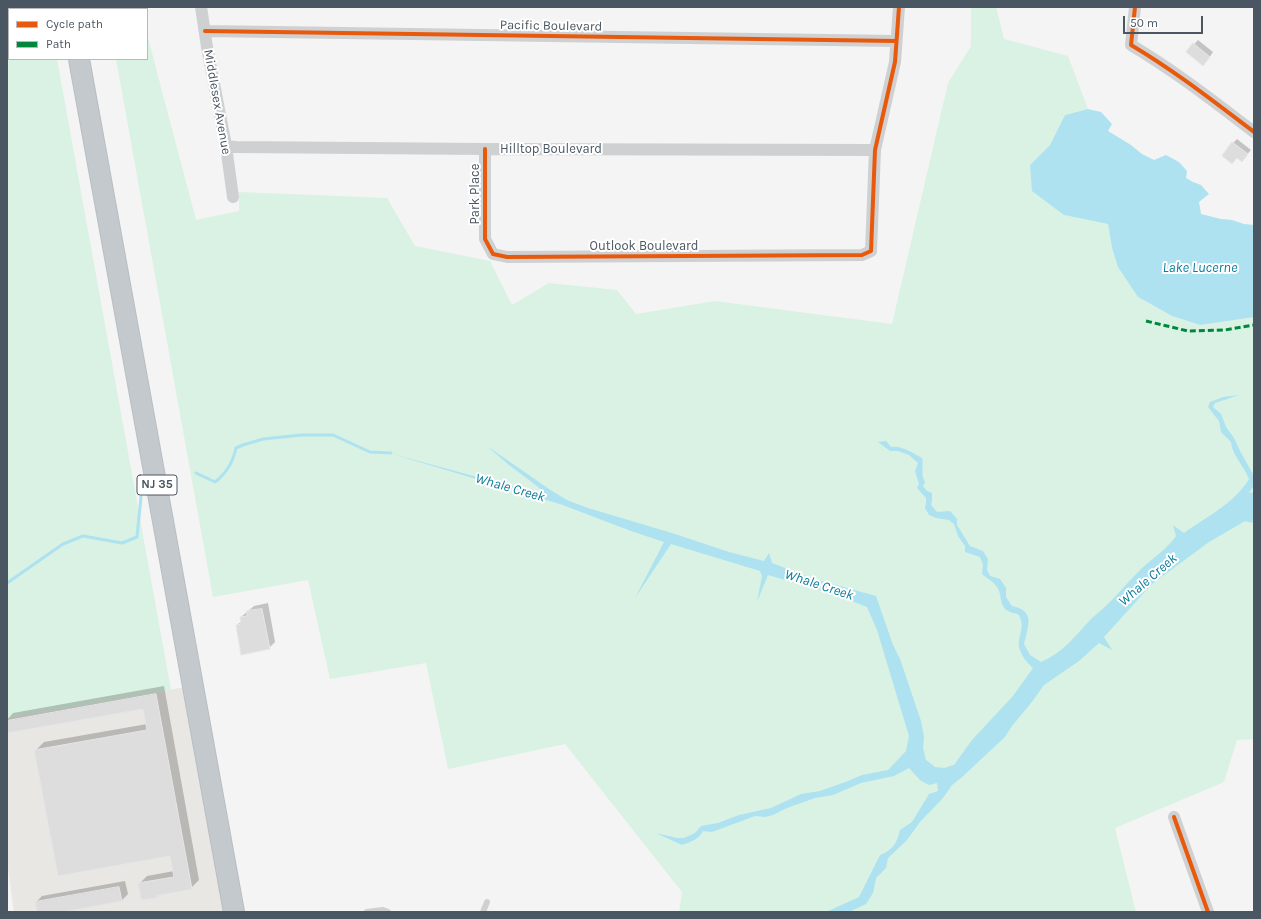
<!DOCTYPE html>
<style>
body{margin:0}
#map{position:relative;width:1261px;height:919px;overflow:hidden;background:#f4f4f4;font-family:Karla,sans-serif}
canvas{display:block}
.frame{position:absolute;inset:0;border:8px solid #4a5661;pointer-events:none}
.legend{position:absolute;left:8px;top:8px;width:140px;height:52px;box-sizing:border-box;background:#fff;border:1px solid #b7bbc0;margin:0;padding:5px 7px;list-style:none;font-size:12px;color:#4a5661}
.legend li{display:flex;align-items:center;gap:8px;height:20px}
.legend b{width:20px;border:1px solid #b7bbc0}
.scale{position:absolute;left:1123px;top:16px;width:80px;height:18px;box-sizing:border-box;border:2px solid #4a5661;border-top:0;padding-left:5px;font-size:12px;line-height:14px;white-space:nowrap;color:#4a5661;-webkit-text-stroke:3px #fff;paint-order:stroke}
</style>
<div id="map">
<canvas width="1261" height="919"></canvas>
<div class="frame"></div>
<ul class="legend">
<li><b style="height:5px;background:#e8590c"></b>Cycle path</li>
<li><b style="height:5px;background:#00873e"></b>Path</li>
</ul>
<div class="scale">50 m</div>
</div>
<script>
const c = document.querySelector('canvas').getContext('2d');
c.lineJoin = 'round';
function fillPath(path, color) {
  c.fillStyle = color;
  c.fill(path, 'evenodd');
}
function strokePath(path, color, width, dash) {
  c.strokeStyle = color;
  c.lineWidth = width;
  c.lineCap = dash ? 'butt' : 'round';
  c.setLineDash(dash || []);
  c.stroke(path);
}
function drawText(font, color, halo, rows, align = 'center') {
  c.font = font + ' Karla,sans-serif';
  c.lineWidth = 4;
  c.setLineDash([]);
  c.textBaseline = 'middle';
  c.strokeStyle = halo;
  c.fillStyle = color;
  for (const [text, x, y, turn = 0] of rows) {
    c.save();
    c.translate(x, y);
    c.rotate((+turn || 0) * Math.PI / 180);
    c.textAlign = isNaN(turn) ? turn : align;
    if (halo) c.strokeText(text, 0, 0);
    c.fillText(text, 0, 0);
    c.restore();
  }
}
const commercial = new Path2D(`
 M186 687 226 912H14L7 861V718Z`);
const green = new Path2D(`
 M7 7H48V9H9V59H57L171 690 7 718Z
 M971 7H996L1004 39 1068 56 1088 109 1065 115 1050 145 1030 165 1064 215 1108 224 1112 248 1138 297 1172 316 1200 325 1254 314V739L1237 740 1224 782 1115 828 1136 912H679L682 892 565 744 448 769 426 663 330 679 308 580 213 597 116 59H147V34L196 220 239 211V192L387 198 415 246 490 261 512 305 549 283 617 290 636 314 715 301 892 324 948 83 971 46Z`);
const water = new Path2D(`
 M1088 109 1101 112 1112 124 1108 131 1131 145 1142 154 1154 160 1166 155 1179 162 1187 171 1186 178 1193 182 1201 185 1209 194 1199 202 1201 214 1221 219 1232 220 1244 224 1254 225V317L1200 325 1172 316 1138 297 1118 267 1112 248 1108 224 1064 215 1032 191 1030 165 1050 145 1065 115Z
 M1239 395 1215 403 1213 407 1221 414 1226 427 1234 438 1240 451 1254 476V485L1249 493 1254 492V517L1252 523 1245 521 1209 542 1152 584 1104 637 1112 650 1099 643 1079 661 1044 685 1031 703 1012 726 1005 737 961 778 952 785 943 798 920 822 907 840 888 858 886 868 876 878 873 893 866 904 849 912H826L859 897 880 855C893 850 897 843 900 830L912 822 929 794 938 791 937 783 929 785 921 781 909 768 894 776 861 783 833 795 815 798 787 808 773 815 765 817 755 816 712 832 703 831C699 839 691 842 682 845L656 833 677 838H684L695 833 701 826 718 823 739 815 771 808 801 794 820 791 848 781 862 775 888 770 906 751 909 736 877 630 867 607 836 595 768 575 757 602 762 576 760 571 671 544 635 598 664 542 631 531 560 504 389 453 547 496 537 486 509 465 487 446 549 489 567 500 588 508 672 533 729 552 764 561 769 553 772 563 814 579 876 596 893 645 900 659 921 721 924 737 923 748 926 760 935 767 944 768 954 765 972 740 1013 696 1033 668C1026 662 1017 651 1019 640 1021 630 1024 626 1019 615 1016 613 1011 613 1008 611 998 605 1003 593 996 586 993 581 986 578 982 574L983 564 980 557 965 552V546L958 536 954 524 949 520 936 518 929 515 925 508 926 504V498L917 488 919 484 915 471 918 463 909 455 898 451H890L878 442 886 441 891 447C902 445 913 453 922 458 924 467 920 474 925 482L923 486 927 491 932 493V500L931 505 937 512 950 511 957 519V525L970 546 983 551 988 559 987 570 990 576 1000 579 1006 588V597L1012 606C1036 611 1028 626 1024 644L1030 655 1041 662C1064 652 1075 636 1091 619 1096 614 1102 610 1107 605 1119 593 1129 581 1141 569 1153 558 1167 549 1176 536L1173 525 1184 533C1206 517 1235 503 1249 479 1244 466 1232 455 1231 442L1221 432 1219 421 1208 407 1210 402 1223 397Z`);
const shadow = new Path2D(`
 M1198 40 1213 52 1207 61 1187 52Z
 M1237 139 1251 150 1245 157 1233 143Z
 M268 603 275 642 269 648 237 625 242 621 241 617 254 606Z
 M164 686 199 880 191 888 159 894 156 897 139 884 147 876 174 871 171 855 36 750 44 742 147 724 144 708 7 729V720L13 713Z
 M125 881 128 894 122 900 59 912H38L36 902 42 896Z`);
const stream = new Path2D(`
 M196 473 215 482C227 473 233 462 236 448L243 445 263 439 302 435H333L370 452 391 453
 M7 583 63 544 83 536 122 543 137 537 141 497`);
const building = new Path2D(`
 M1193 43 1210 57 1203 66 1186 52Z
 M1232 142 1248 154 1242 162 1237 158 1232 164 1222 156Z
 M262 609 270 649 241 655 236 625 241 624 240 617 247 616V611Z
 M156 694 192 889 156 896 157 898 141 900 138 883 174 877 170 856 58 876 34 750 147 730 143 709 7 733V721Z
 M119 887 122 901 64 912H37L35 902Z`);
const service = new Path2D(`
 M367 912 383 910 388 912
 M483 912 487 902`);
const minor = new Path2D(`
 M201 7 207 47 226 146 233 197
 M1135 7 1131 45C1175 71 1213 101 1254 132
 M205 31 896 41
 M226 146 236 147 485 149 875 150
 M485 149V239L493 254 507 257 862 255 871 251 875 150 895 62 899 7
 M1174 817 1208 912`);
const trunk = new Path2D(`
 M83 7V9
 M79 59 234 912`);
const quiet = new Path2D(`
 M1146 321 1188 331 1225 330 1254 325`);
const cycleway = new Path2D(`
 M1135 7 1131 45C1175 71 1213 101 1254 132
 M205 31 896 41
 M485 149V239L493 254 507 257 862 255 871 251 875 150 895 62 899 7
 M1174 817 1208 912`);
const shields = [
 [157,485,40]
];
const shieldNames = [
 ["NJ 35",157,485]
];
const streetNames = [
 ["Pacific Boulevard",551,26,1],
 ["Middlesex Avenue",217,102,80],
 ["Hilltop Boulevard",551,149],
 ["Park Place",475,194,-90],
 ["Outlook Boulevard",644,246]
];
const waterNames = [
 ["Lake Lucerne",1200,268],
 ["Whale Creek",510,488,16],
 ["Whale Creek",1148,580,-41],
 ["Whale Creek",819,585,18]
];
fillPath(commercial, '#e8e7e3');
fillPath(green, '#d9f2e3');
fillPath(water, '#aee2f0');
fillPath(shadow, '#0003');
strokePath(stream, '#aee2f0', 3);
fillPath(building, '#ddddde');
strokePath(building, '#e5e6e7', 1);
strokePath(trunk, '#b9bec3', 22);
strokePath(service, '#ced0d2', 6);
strokePath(minor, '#ced0d2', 12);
strokePath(trunk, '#c4c9cd', 20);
strokePath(quiet, '#00873e', 3, [6, 3]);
strokePath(cycleway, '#e8590c', 4);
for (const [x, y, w] of shields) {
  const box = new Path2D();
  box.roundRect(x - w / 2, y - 10, w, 20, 3);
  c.fillStyle = '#fff';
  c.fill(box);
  strokePath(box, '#4a5661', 1);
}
drawText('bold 12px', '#4a5661', null, shieldNames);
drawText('13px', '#4a5661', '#fff', streetNames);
drawText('italic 14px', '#0c7c9b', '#fff', waterNames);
</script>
